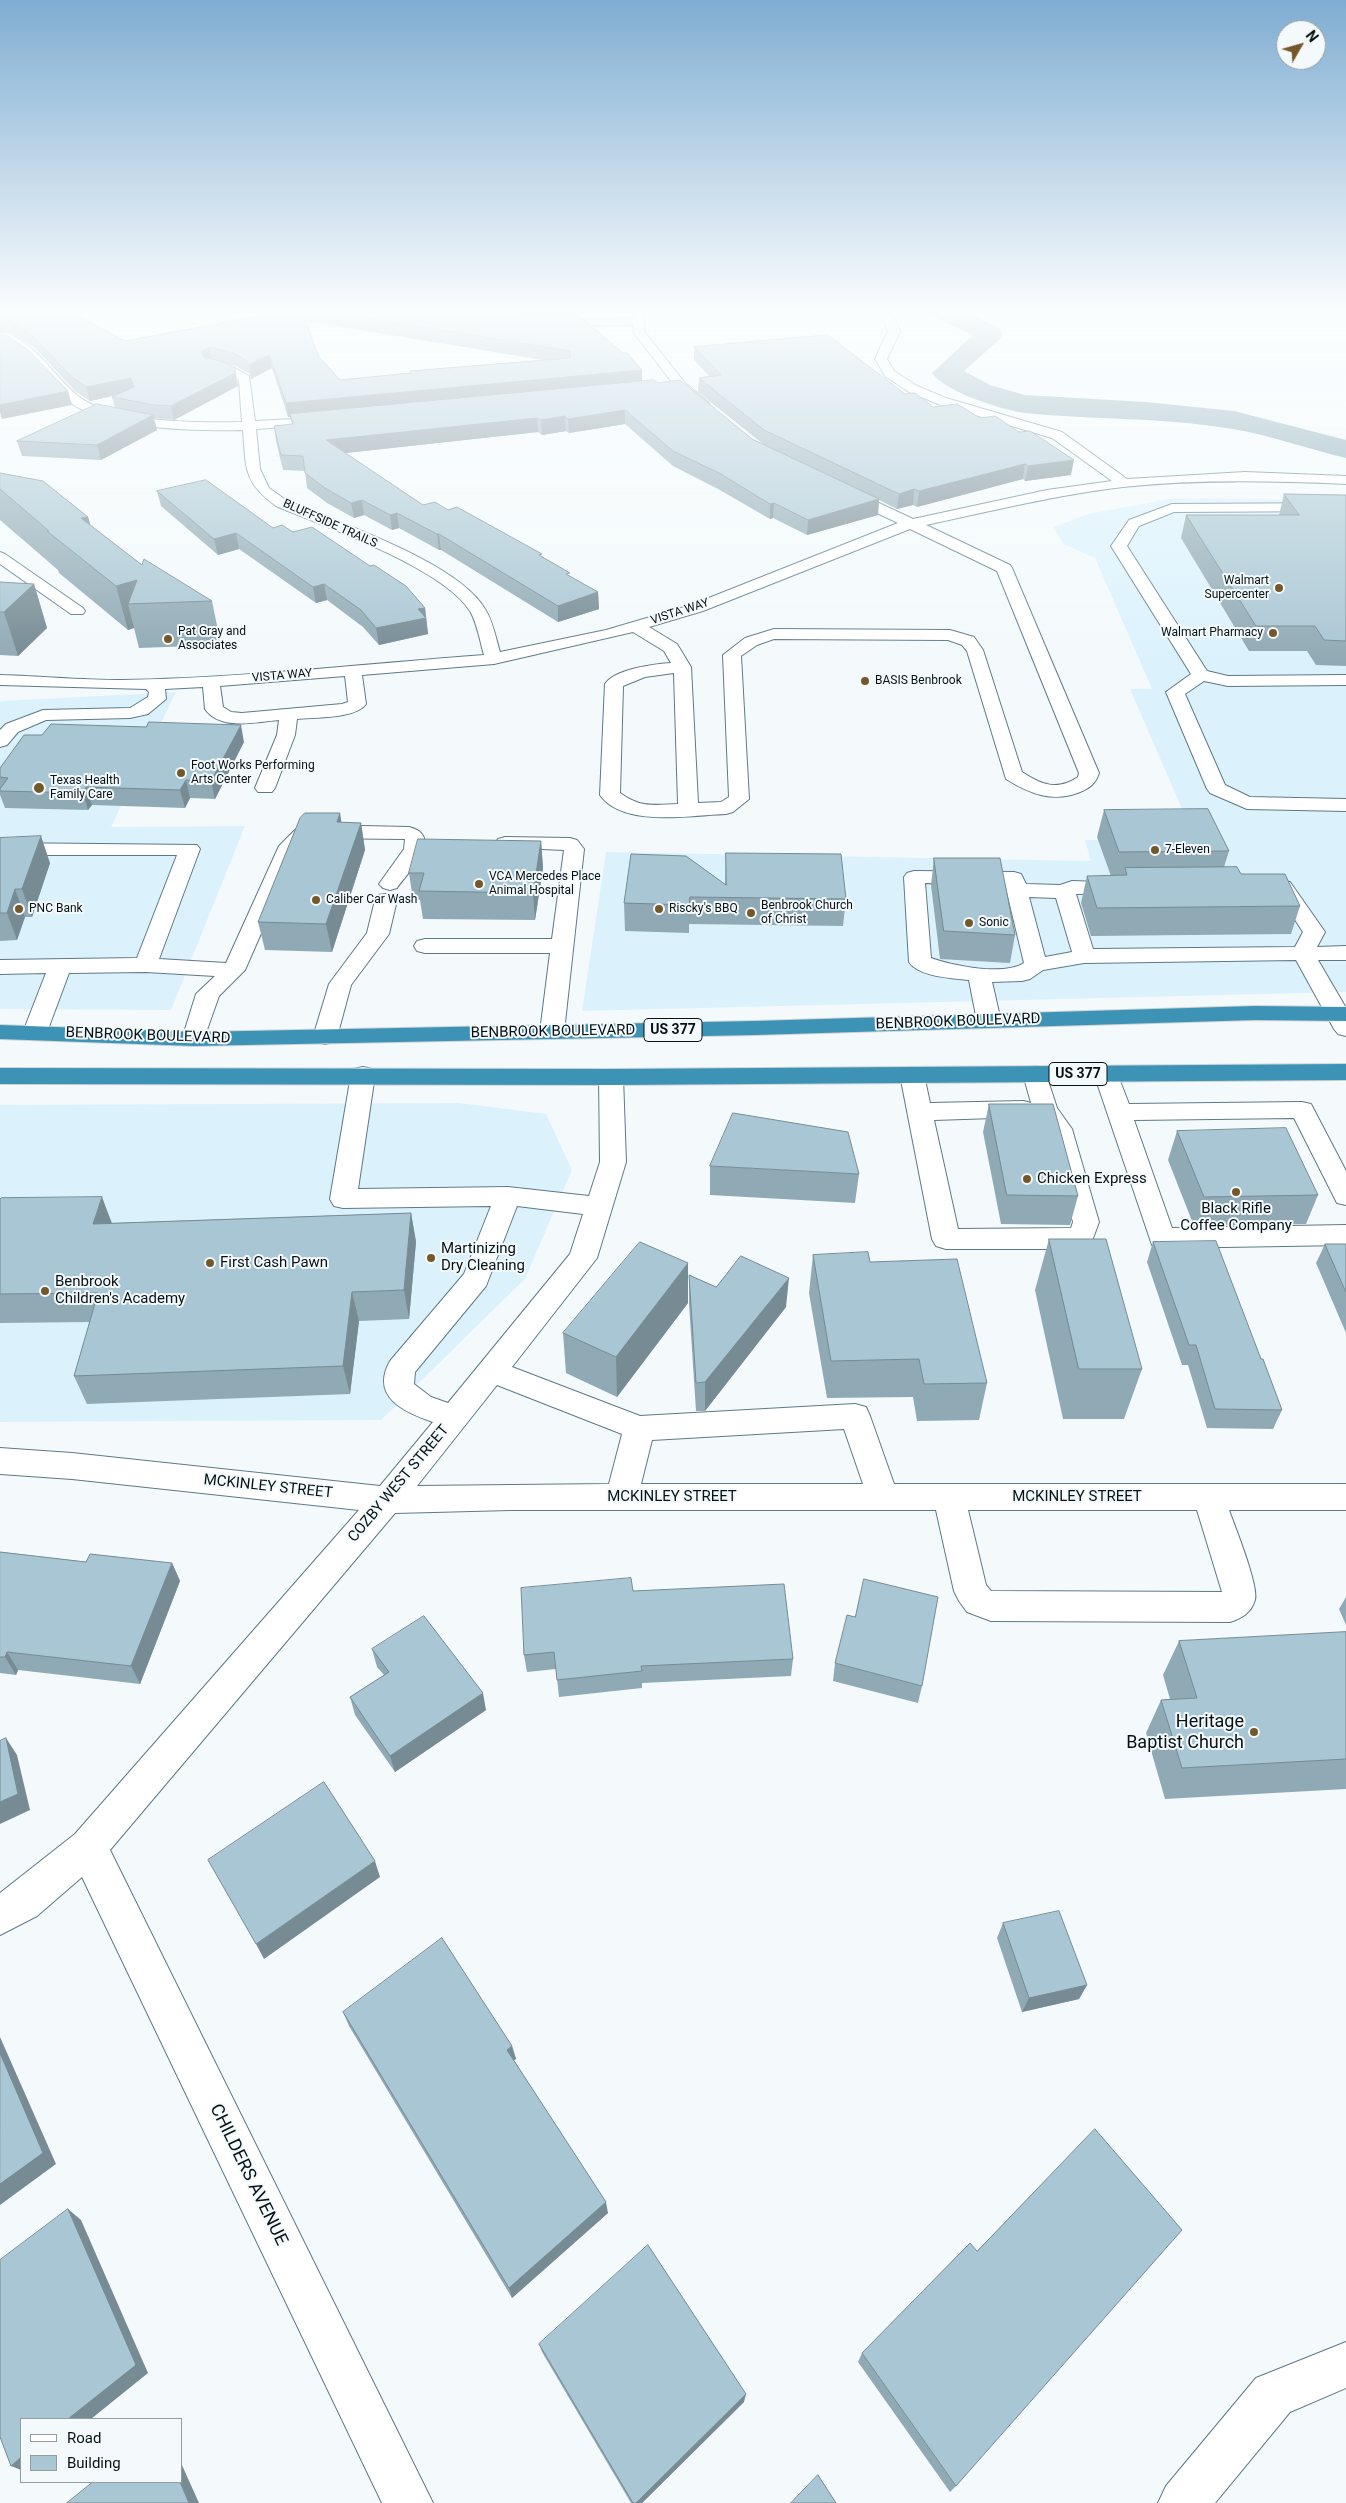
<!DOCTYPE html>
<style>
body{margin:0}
#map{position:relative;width:1346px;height:2503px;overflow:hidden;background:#f4fafc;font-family:Roboto,sans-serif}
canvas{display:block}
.legend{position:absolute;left:20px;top:2418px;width:162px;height:65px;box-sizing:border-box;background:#f4fafc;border:1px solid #959da0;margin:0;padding:6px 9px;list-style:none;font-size:15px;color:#071216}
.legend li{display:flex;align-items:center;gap:10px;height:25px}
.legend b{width:25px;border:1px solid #959da0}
.north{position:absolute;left:1276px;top:20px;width:50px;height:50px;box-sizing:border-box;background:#f4fafc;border:1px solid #959da0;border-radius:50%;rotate:52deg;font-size:14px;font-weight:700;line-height:20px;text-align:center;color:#071216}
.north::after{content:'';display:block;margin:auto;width:18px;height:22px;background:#73582a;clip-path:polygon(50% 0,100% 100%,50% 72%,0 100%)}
</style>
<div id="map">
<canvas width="1346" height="2503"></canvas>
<ul class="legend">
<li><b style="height:6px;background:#fff"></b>Road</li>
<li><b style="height:14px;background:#a8c6d3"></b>Building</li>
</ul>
<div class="north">N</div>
</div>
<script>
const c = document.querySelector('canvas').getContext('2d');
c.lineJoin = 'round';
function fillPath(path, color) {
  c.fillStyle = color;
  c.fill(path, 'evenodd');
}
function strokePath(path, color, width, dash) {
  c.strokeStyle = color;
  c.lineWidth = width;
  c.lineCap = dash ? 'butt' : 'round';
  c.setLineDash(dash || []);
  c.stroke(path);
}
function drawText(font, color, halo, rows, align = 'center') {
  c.font = font + ' Roboto,sans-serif';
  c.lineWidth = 4;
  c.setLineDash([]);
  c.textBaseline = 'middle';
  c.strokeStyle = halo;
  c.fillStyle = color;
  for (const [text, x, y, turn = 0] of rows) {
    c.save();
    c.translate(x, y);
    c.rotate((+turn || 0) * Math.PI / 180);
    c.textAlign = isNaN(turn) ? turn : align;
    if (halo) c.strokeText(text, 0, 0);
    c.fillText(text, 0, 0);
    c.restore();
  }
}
const built = new Path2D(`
 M1174 498 1346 500V992L582 1011 606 852 1091 861 1085 840 1195 839 1130 689H1152L1095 558 1063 544 1054 527 1088 514Z
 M176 692 111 827 245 826 171 1010 0 1009V702L2 701Z
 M459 1103 546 1114 572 1170 525 1279 381 1420 0 1422V1105Z`);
const river = new Path2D(`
 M927 310H962L999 328 1003 334 999 340 964 371 990 385 1025 395 1146 402 1234 411 1346 440V458C1308 449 1270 435 1232 429 1164 417 1094 420 1025 413 1002 410 945 392 932 373L973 335 930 315Z`);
const minor = new Path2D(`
 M634 310H645L644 331 685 383 709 403 710 406 709 409H699L677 389 634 333 633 325 550 326 544 323 550 320 634 319Z
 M874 310C893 310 893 315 900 331L887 359 894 371 917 386 946 398 1062 432 1127 479 1245 472 1346 476V484C1272 481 1197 479 1123 487 1056 495 991 511 926 525L1010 565 1012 568 1099 773C1096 783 1090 788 1080 792 1053 803 1030 794 1006 779L967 651 962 645 948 640 774 639 757 645 741 656 749 799 733 812 726 814C691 815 623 828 600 795L605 684C615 669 654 664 671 663L664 651 633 632 494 664 362 675 366 704C356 719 314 717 297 719L295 735 275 788 272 792H258L255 788 277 735 279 720C256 722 220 731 205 709L203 687 165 689 166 699 148 714 130 718 46 720 18 732 7 745 0 747V730L6 724 43 710 130 708 148 697 149 692 146 689 0 685V675C40 676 81 680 121 680 242 678 363 664 484 655 480 641 477 623 470 611 442 567 325 527 276 506 243 482 246 468 243 430 198 431 107 430 71 403 58 393 51 380 40 369 28 357 14 348 0 339V331C34 339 53 376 78 396 112 423 200 423 242 422L239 381 227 374 208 369 206 366 212 362 235 368 249 376 255 421 333 417 334 420 328 424 256 429 260 469 269 488 286 500C337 522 458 562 485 609 493 621 496 639 500 652L606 630 691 605 898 523 839 495 837 492 839 489H849L913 519 1047 490 1112 481 1052 438 938 404 909 392 885 376 875 359 888 331 883 319ZM910 529 997 571 1079 773 1078 777C1057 791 1042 785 1022 772L983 650 974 637 950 630 774 629 745 638 723 655 729 797 721 802 698 803 691 667 677 644 649 627 703 611ZM674 673 678 804C653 805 641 808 620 793L623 686 645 677ZM345 676 348 702 342 704 242 713 231 712 223 707 220 686Z
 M1346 503V511L1174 512 1139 526 1127 546 1207 671 1228 676 1346 675V685L1228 686 1204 681 1185 694 1225 785 1250 797 1346 799V811L1247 809 1210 793 1207 789 1166 692 1191 674 1111 546 1129 520 1172 504Z
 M0 552 5 554 83 608 85 611 83 614H71L0 564Z
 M314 825 409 827C445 836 409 871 397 888L390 890 383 888 379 884 404 849 405 839 309 838 298 849 245 970 219 996 202 1044 194 1046 186 1044 182 1039 196 994 215 976 146 972 69 973 47 1032 43 1037 35 1039 27 1037 23 1032 46 973 0 974V960L137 958 177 855H0V843L197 845 200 849 159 959 226 963 279 846 295 830Z
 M505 837 570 838 577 840 584 849 564 1032 560 1037 552 1039 544 1037 540 1032 550 953H425L417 951 414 946 417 941 425 939H552L564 850 498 847 495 843 498 839Z
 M914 871 1014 872 1021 874 1026 884 1060 885 1072 881 1130 883 1134 887 1130 891 1123 893 1076 894 1093 949 1295 947 1303 932 1277 892 1266 890 1262 886 1266 882 1273 880 1290 882 1325 932 1317 947 1346 946V960H1318L1346 1008V1036L1338 1034 1334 1029 1296 960 1084 963 1043 970 1030 979 1022 981 992 982 1001 1021 997 1026 989 1028 981 1026 977 1021 969 980C952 978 919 977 909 962L904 877 907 873ZM925 883 1005 884 1024 963C1004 976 953 966 931 958ZM1029 897 1056 898 1072 952 1045 957Z
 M386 894 394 895 397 900 389 934 351 985 337 1037 333 1042 325 1044 317 1042 313 1037 329 984 367 933 375 900 378 895Z
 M1035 1066 1044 1068 1057 1108 1072 1129 1099 1222 1092 1241 1068 1249H946L936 1246 932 1239 900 1075 903 1069 912 1067 921 1069 924 1075 930 1103 1024 1101 1031 1103 1023 1074 1026 1068ZM1034 1112 1047 1130 1073 1222 1071 1228 958 1229 934 1120 1024 1117Z
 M1106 1066 1115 1068 1129 1104 1302 1102 1311 1104 1346 1171V1205L1337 1203 1294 1118 1134 1120 1172 1228 1346 1225V1245L1162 1248 1152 1245 1094 1074 1097 1068Z
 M363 1067 372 1069 375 1075 358 1189 508 1187 589 1196 600 1162 599 1077 602 1071 611 1069 620 1071 623 1077 626 1162 597 1258 512 1367 640 1416 855 1404 866 1407 870 1416 894 1484H1346V1510H1229C1235 1527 1259 1586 1255 1600 1251 1613 1242 1618 1230 1622L991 1621 967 1612 959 1601 954 1591 936 1510H510L395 1513 110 1850 433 2503H382L82 1877 37 1916 0 1935V1893L75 1834 359 1510 72 1479 0 1474V1448L72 1453 380 1486 433 1422C404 1412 370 1397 390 1361L464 1274 491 1206 343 1208 334 1206 330 1199 351 1075 354 1069ZM517 1206 583 1214 570 1254 448 1403 431 1397 414 1384 415 1372 486 1286ZM497 1385 622 1434 609 1484 417 1486ZM844 1429 863 1484H641L652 1440ZM968 1510H1197L1222 1592 991 1591 986 1585Z
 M1346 2342V2388L1290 2412 1215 2503H1158L1166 2486 1256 2378Z`);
const highway = new Path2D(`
 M1255 1006 1346 1007V1021L1255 1020 755 1035 194 1046 0 1039V1025L194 1032 755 1021Z
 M1346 1064V1080L611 1085 0 1084V1068L611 1069Z`);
const wall = new Path2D(`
 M0 310 125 341 274 313 264 310H582V314L567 315 642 381 658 383 752 439 763 444 698 392 699 378 709 376 694 360V347L905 394 933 407 980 418 1071 475 1025 481 1023 479 917 507 913 505 897 509 879 500 878 515 807 535 773 518 770 519 718 489 673 466 625 424 569 433 566 431 542 435 538 432 345 453 423 505 448 510 542 557 570 577 598 592 599 609 558 622 441 550H439L399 528 392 530 364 515 354 518 327 503 307 488 305 471 283 470 276 441 274 426 292 425 290 417H288L272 368 251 379 250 374 236 366 227 364 237 382 238 386 174 420 154 418 157 430 101 460 22 456 17 441 115 408 112 397 117 395 90 401 75 391 35 348 14 334 0 330ZM305 321 543 360 410 371 411 373 340 380 319 357Z
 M647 310H710L647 312Z
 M0 473 88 517 91 526 142 565 212 601 221 645 139 648 134 628 128 630 59 573 58 570 0 520Z
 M157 491 273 528 293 532 425 608 428 634 379 645 363 627 327 600 316 603 239 549 218 555 161 506Z
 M1284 494 1346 495V666L1316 665 1307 651H1249L1181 538 1186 515H1279Z
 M0 582 34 584 47 628 18 656 0 655Z
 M244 742 215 799 190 798 185 808 92 805 88 810 5 808 0 795V768Z
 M1104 810 1229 851 1224 867 1241 874 1300 906 1291 934 1091 936 1081 903 1087 876H1111L1097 837Z
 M340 813 341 822 361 823 365 850 332 952 265 950 258 922Z
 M0 838 50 863 32 917H25L17 940 0 941Z
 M541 841 543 868 535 920 423 919 420 900H413L409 873Z
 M726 853 846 899 843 926 689 924V933L625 931 624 903 725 885Z
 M934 858 1015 935 1010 963 940 959 931 885Z
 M989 1104 1078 1196 1070 1225 1001 1224 983 1132Z
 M1177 1131 1318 1195 1306 1224 1194 1226 1168 1160Z
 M710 1166 859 1174 855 1203 710 1195Z
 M0 1199 112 1223 411 1213 416 1242 409 1319 359 1321 350 1394 87 1404 74 1376 90 1322 0 1323Z
 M1049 1239 1142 1369 1124 1419H1063L1035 1290Z
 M1153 1242 1261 1359 1282 1410 1273 1429 1207 1428 1188 1365H1182L1147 1262Z
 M1325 1244H1346V1333L1316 1263Z
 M813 1255 870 1262 987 1383 979 1420 917 1421 913 1397 827 1398 809 1293Z
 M689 1275 716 1287 786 1307 705 1411H696L689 1304Z
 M688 1303 617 1397 566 1373 563 1333Z
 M0 1552 86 1562 172 1563 180 1581 140 1684 18 1670 16 1675 0 1673Z
 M633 1591 793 1659 791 1676 642 1683V1688L559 1697 556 1669 527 1672 524 1655Z
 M1346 1597V1625L1339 1609Z
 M1346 1632V1789L1165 1799 1146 1733 1161 1700 1170 1699 1163 1675 1179 1641Z
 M372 1649 486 1710 395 1772 355 1715 350 1697 384 1675 377 1667Z
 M835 1663 922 1686 918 1703 833 1681Z
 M1003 1923 1087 1985 1079 1999 1022 2012 997 1938Z
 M343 2012 512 2046 516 2059 514 2060 608 2213 512 2298 349 2026Z
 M539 2344 744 2402 642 2503H631L542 2352Z
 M862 2353 956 2486 950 2492 858 2362Z`);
const shadedWall = new Path2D(`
 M210 347 212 360 204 366 201 352Z
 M269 355 272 368 251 379 249 365Z
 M235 368 238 386 174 420 171 406Z
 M642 370V384L290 414V417H288L286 403Z
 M131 378 134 391 90 401 86 387Z
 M68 391 72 405 2 419 0 412V405Z
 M625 410V424L569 433 568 419Z
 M153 415 157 430 101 460 97 445Z
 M565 416 566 431 542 435 541 420Z
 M537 418 538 432 328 455 326 440Z
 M1074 460 1071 475 1025 481 1028 466Z
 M1025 464 1023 479 917 507 919 491Z
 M914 489 913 505 897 509 899 494Z
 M879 499 878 515 807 535 808 520Z
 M362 500 364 515 354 518 351 503Z
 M774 503 773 518 770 519V504Z
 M397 513 399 528 392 530 390 515Z
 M88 517 99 559 81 518Z
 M236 533 239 549 218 555 214 539Z
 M437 534H439L441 550H439Z
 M137 580 128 604 134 628 128 630 116 586Z
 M34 584 47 628 18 656 4 612Z
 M324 584 327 600 316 603 313 587Z
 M598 592 599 609 558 622V606Z
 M425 608 428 634 379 645 376 628 418 609Z
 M241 725 244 742 215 799 211 781Z
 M186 780 190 798 185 808 180 790Z
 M86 787 92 805 88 810 83 793Z
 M340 813 344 840 337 822Z
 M361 823 365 850 332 952 326 924Z
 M41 836 50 863 32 917 22 889Z
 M541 841 543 868 535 920 533 893Z
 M15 889 25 917 17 940 7 913Z
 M690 897 689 924V933V905Z
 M102 1197 113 1226 93 1224Z
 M411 1213 416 1242 409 1319 404 1290Z
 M688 1263V1303L617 1397 616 1357Z
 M789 1278 786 1307 705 1411V1382Z
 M352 1292 359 1321 350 1394 343 1366Z
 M172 1563 180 1581 140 1684 131 1666Z
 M7 1652 18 1670 16 1675 5 1657Z
 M483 1693 486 1710 395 1772 390 1756Z
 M6 1738 17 1755 30 1810 0 1824V1802Z
 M375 1861 380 1877 264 1959 256 1944Z
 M1087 1985 1079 1999 1022 2012 1029 1998Z
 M0 2037 56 2164 0 2205Z
 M512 2046 516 2059 510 2063 507 2050Z
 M606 2202 608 2213 512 2298 509 2288Z
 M68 2209 81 2220 148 2373 91 2419H68Z
 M746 2394 744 2402 642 2503H636Z
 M21 2457V2470L11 2466Z
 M181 2463 199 2503H189L180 2482H181Z`);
const building = new Path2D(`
 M0 310H67L125 341 291 310H301L319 357 340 380 411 373 410 371 570 358V351L317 310H482L533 315H578L623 353H627L642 370 286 403 269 355 249 365 247 361 233 353 210 347 201 352 204 357 224 362 235 368V373L171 406 154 405 112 397 134 387 131 378 86 387 72 377 31 335 10 321 0 317Z
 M0 331 28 350 68 391 0 405Z
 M828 335 905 394 915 393 933 407 957 404 980 418 995 416 1019 432 1030 431 1074 460 1028 466 1025 464 919 491 914 489 899 494 764 430 699 378 721 375 694 347Z
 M654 380 658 383 680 380 752 439 879 499 808 520 774 503 770 504 719 473 673 451 625 410 568 419 565 416 541 420 537 418 326 440 423 505 435 502 448 510 457 507 542 554 539 555 570 573 566 574 598 592 558 606 439 534H437L397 513 390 515 362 500 351 503 325 488 305 473 303 456 281 455 274 426 293 424 290 414Z
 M97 404 153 415 97 445 17 441Z
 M0 473 43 481 88 517 81 518 142 565 144 559 212 601 128 604 137 580 116 586 47 531H49L0 489Z
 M206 480 273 528 282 525 293 532 312 527 370 566 374 565 406 586 425 608 418 609 426 618 376 628 361 610 324 584 313 587 236 533 214 539 157 491Z
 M1284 494 1346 495V641L1324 640 1315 626H1256L1186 515H1299Z
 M0 582 34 584 4 612H0Z
 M149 722 241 725 211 781 186 780 180 790 86 787 83 793 0 791V789L8 778 0 777V768L24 735H42L51 724 146 727Z
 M1208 809 1229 851 1119 852 1104 810Z
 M305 813H340L337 822 361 823 326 924 258 922 300 818Z
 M41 836 22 889H15L7 913H0V838Z
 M418 839 541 841 533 893 419 891 424 873H409Z
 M726 853 841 854 846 899 690 897 689 905 624 903 631 854 686 856 726 885Z
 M934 858H1000L1015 935 944 931Z
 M1237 867 1241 874H1285L1300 906 1097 908 1087 876 1127 875 1125 868Z
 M989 1104H1053L1078 1196 1007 1195Z
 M733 1113 848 1132 859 1174 710 1166Z
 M1286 1128 1318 1195 1204 1197 1177 1131Z
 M102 1197 93 1224 411 1213 404 1290 352 1292 343 1366 74 1376 98 1293 0 1294V1199L1 1198Z
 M1049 1239H1106L1142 1369H1079Z
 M1216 1241 1261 1359H1263L1282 1410 1215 1409 1196 1345H1189L1153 1242Z
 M640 1242 688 1263 616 1357 563 1333Z
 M1325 1244H1346V1292Z
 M868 1252 870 1262 957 1259 987 1383 924 1384 919 1359 831 1361 813 1255Z
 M741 1256 789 1278 705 1382 696 1383 689 1275 716 1287Z
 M0 1552 86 1562 90 1554 172 1563 131 1666 7 1652 5 1657H0Z
 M631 1578 633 1591 784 1584 793 1659 641 1666 642 1671 557 1680 554 1652 524 1655 521 1588Z
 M864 1579 938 1597 922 1686 835 1663 847 1615 855 1617Z
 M424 1616 483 1693 390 1756 350 1697 389 1672 372 1649Z
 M1346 1632V1759L1182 1768 1161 1700 1197 1698 1179 1641Z
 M6 1738 18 1794 0 1802V1741Z
 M324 1782 375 1861 256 1944 208 1860Z
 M1059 1911 1087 1985 1029 1998 1003 1923Z
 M442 1938 512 2046 507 2050 606 2202 509 2288 343 2012Z
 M0 2053 43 2153 0 2184Z
 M1095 2129 1182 2230 956 2486 862 2353 970 2243 977 2251Z
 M68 2209 136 2365 68 2419H21V2457L11 2466 0 2437V2260Z
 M648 2245 746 2394 636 2503H633L539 2344Z
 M818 2475 836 2503H791Z
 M93 2482H180L189 2503H67Z`);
const markers = [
 [1279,588,5,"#73582a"],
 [1273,633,5,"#73582a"],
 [168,639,5,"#73582a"],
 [865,681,5,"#73582a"],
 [181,773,5,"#73582a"],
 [39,788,6,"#73582a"],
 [1155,850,5,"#73582a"],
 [479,884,5,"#73582a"],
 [316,900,5,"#73582a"],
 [19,909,5,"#73582a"],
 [659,909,5,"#73582a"],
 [751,913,5,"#73582a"],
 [969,923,5,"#73582a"],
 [1027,1179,5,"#73582a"],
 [1236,1192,5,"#73582a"],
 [431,1258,5,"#73582a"],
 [210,1263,5,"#73582a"],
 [45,1291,5,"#73582a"],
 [1254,1732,5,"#73582a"]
];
const farStreetnames = [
 ["BLUFFSIDE TRAILS",330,524,24],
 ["VISTA WAY",680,612,-18],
 ["VISTA WAY",282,676,-5]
];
const farPoinames = [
 ["Walmart",1269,581,"right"],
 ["Supercenter",1269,595,"right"],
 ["Pat Gray and",178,632],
 ["Associates",178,646],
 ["Walmart Pharmacy",1263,633,"right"],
 ["BASIS Benbrook",875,681],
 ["Foot Works Performing",191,766],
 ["Arts Center",191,780],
 ["Texas Health",50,781],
 ["Family Care",50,795],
 ["7-Eleven",1165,850],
 ["VCA Mercedes Place",489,877],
 ["Animal Hospital",489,891],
 ["Caliber Car Wash",326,900],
 ["Benbrook Church",761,906],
 ["of Christ",761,920],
 ["PNC Bank",29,909],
 ["Riscky's BBQ",669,909],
 ["Sonic",979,923]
];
const shields = [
 [673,1030,58],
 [1078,1074,58]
];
const shieldNames = [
 ["US 377",673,1030],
 ["US 377",1078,1074]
];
const streetNames = [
 ["BENBROOK BOULEVARD",958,1022,-2],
 ["BENBROOK BOULEVARD",553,1032,-1],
 ["BENBROOK BOULEVARD",148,1036,2],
 ["COZBY WEST STREET",399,1484,-50],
 ["MCKINLEY STREET",268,1487,6],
 ["MCKINLEY STREET",672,1497],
 ["MCKINLEY STREET",1077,1497]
];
const poiNames = [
 ["Chicken Express",1037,1179],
 ["Black Rifle",1236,1209,"center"],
 ["Coffee Company",1236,1226,"center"],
 ["Martinizing",441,1249],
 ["Dry Cleaning",441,1266],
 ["First Cash Pawn",220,1263],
 ["Benbrook",55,1282],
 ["Children's Academy",55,1299]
];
const nearPoinames = [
 ["Heritage",1244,1722],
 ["Baptist Church",1244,1743]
];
const nearStreetnames = [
 ["CHILDERS AVENUE",248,2175,64]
];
fillPath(built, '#dbf2fd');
fillPath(river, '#81a3b2');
strokePath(minor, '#5e7986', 2);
strokePath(highway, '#d2d4d5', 2);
fillPath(minor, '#fff');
fillPath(highway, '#3d93b5');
fillPath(wall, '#90aab5');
fillPath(shadedWall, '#768b94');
fillPath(building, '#a8c6d3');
strokePath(building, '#768b94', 1);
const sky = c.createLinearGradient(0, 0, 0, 661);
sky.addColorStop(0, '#7fadd2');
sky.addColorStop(0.47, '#fafdfe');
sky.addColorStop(1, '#fafdfe00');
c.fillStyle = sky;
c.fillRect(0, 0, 1346, 661);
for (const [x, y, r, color] of markers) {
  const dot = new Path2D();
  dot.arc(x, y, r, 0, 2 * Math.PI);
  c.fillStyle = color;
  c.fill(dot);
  strokePath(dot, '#f4fafc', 2);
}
drawText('12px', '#071216', '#f4fafc', farStreetnames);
drawText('12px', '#071216', '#f4fafc', farPoinames, 'left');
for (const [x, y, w] of shields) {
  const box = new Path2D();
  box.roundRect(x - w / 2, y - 11.5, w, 23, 4);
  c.fillStyle = '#f4fafc';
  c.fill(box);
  strokePath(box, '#071216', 1);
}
drawText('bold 14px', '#071216', null, shieldNames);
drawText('15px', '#071216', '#f4fafc', streetNames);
drawText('15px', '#071216', '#f4fafc', poiNames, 'left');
drawText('18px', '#071216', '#f4fafc', nearPoinames, 'right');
drawText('18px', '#071216', '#f4fafc', nearStreetnames);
</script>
